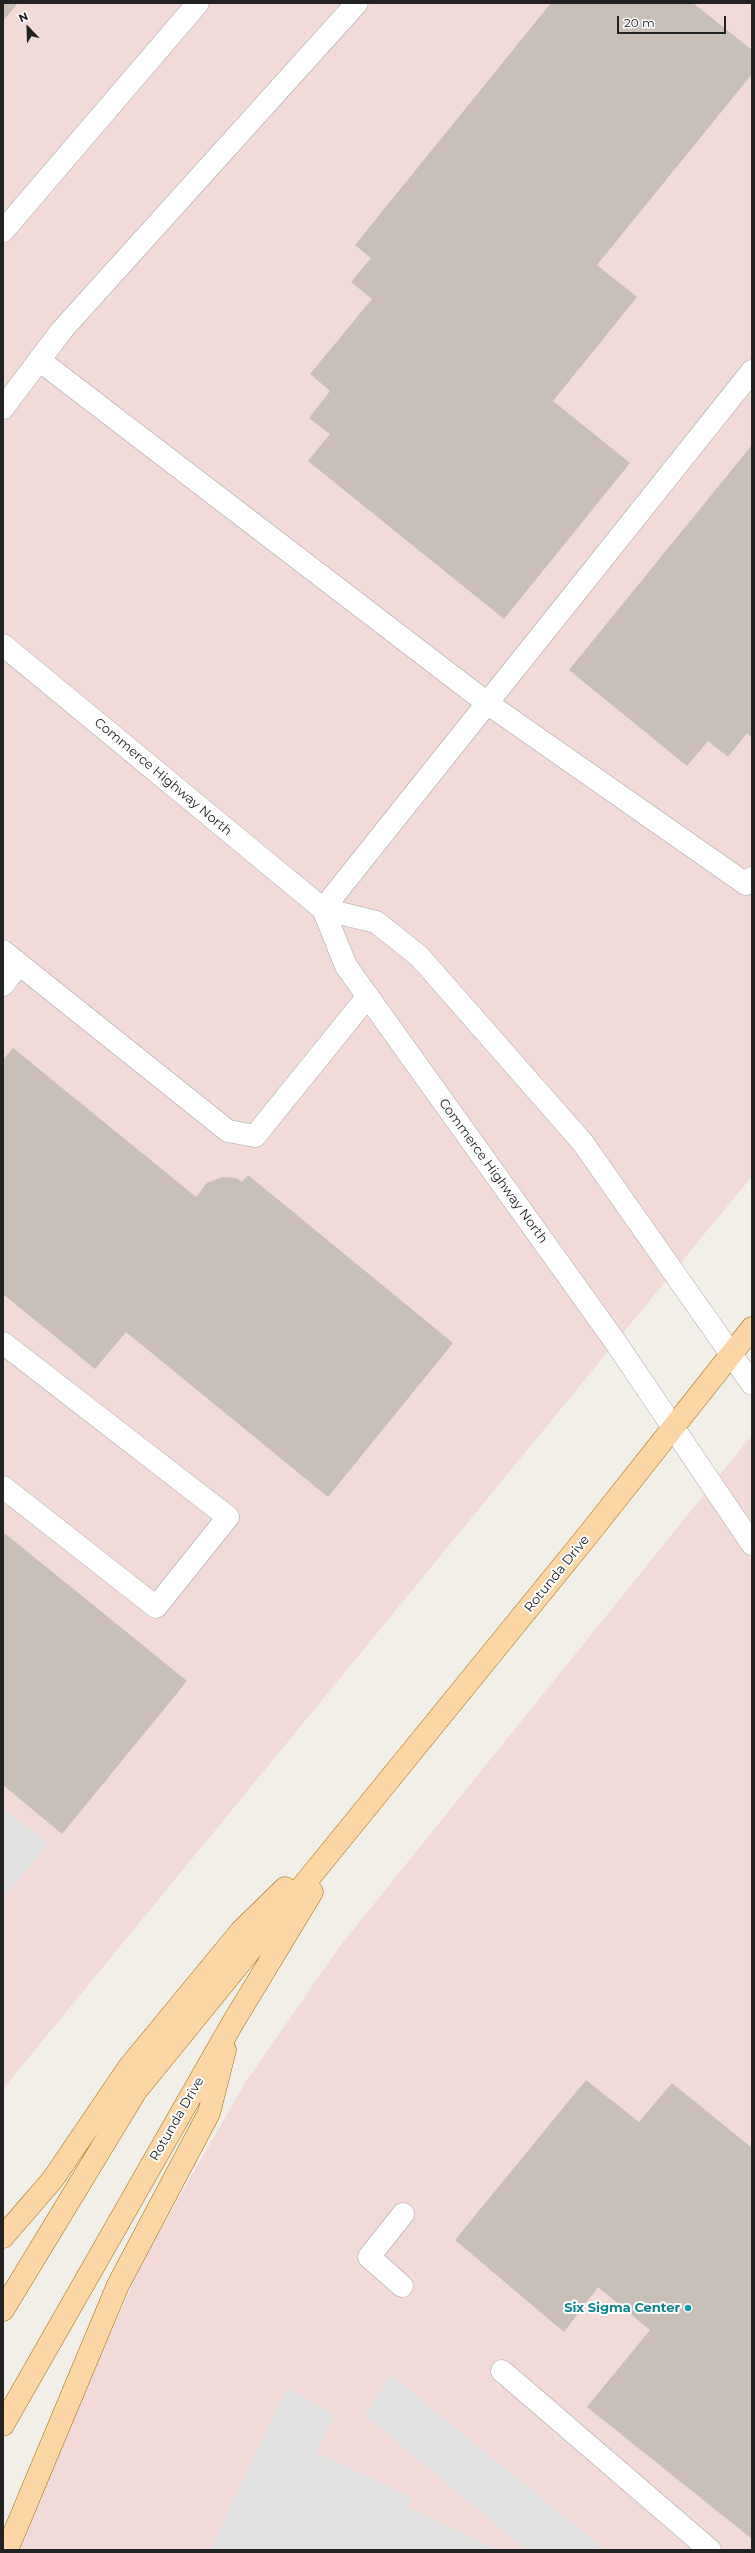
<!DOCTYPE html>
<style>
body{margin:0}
#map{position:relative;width:755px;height:2553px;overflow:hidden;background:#f2efe9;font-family:Montserrat,sans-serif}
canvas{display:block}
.frame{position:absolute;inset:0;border:4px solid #222;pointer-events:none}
.north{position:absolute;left:8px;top:8px;width:40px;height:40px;-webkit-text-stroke:3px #fff;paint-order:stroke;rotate:337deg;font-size:11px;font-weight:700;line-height:16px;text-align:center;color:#222}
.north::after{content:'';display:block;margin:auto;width:14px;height:18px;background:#222;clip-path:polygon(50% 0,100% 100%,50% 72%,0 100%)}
.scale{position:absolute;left:617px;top:16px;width:109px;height:18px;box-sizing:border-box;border:2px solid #222;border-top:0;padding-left:5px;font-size:12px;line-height:14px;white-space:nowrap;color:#222;-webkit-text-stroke:3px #fff;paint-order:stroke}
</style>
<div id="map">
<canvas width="755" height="2553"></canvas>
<div class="frame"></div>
<div class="north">N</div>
<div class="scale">20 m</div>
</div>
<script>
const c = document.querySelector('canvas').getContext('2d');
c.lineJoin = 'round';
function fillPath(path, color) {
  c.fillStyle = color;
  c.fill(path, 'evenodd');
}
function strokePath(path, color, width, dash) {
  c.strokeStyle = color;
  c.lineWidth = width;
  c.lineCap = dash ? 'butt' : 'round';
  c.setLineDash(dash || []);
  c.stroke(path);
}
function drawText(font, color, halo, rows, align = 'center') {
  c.font = font + ' Montserrat,sans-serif';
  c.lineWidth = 4;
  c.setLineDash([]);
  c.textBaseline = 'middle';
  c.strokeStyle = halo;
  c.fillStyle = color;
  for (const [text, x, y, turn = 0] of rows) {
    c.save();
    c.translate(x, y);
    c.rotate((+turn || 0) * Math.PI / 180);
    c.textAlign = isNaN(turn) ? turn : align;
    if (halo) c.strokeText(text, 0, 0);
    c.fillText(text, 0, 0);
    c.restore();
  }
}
const commercial = new Path2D(`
 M3 3H752V1176L3 2089Z
 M752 1435V2550H20L59 2451 143 2260 245 2083 340 1946Z`);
const parking = new Path2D(`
 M3 1808 48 1844 3 1898Z
 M391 2375 605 2550H527L365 2415Z
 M287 2388 335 2415 316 2452 413 2498 408 2507 498 2550H210Z`);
const building = new Path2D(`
 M3 3H18L3 21Z
 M551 3H693L752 50V74L597 265 637 297 553 401 630 463 504 619 308 461 330 434 309 418 330 391 310 374 372 299 351 282 371 258 355 245Z
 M752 445V738L747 733 728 757 708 741 687 766 569 670Z
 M13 1048 196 1197 207 1183 222 1177 236 1178 242 1182 248 1175 453 1343 328 1497 126 1332 95 1369 3 1294V1060Z
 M3 1532 187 1681 62 1834 3 1785Z
 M586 2080 639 2122 672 2083 752 2148V2539L587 2407 650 2330 598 2287 564 2332 455 2240Z`);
const minor = new Path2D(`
 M3 231 198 3
 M39 360 487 703 746 884 752 878
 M3 408 62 330 357 3
 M3 645 323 909 376 922 419 956 583 1143 752 1384
 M323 909 346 966 614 1340 752 1544
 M323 909 752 371
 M3 951 19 964
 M3 985 19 964 228 1131 255 1136 368 996
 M3 1343 228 1517 156 1607 3 1487
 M402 2286 369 2257 403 2214
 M502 2371 710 2550`);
const major = new Path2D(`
 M3 2237 53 2179 129 2067 241 1931 285 1888
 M3 2310 136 2091 588 1535 752 1328
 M3 2425 232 2024 312 1892
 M7 2550 118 2285 209 2113 225 2050`);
const markers = [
 [688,2308,4,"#0f9aa8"]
];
const streetNames = [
 ["Commerce Highway North",163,777,40],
 ["Commerce Highway North",493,1171,54],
 ["Rotunda Drive",557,1574,-51],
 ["Rotunda Drive",177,2119,-60]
];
const cultureNames = [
 ["Six Sigma Center",680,2308]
];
fillPath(commercial, '#f2dad9');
fillPath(parking, '#e2e2e2');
fillPath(building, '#c7bfb8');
strokePath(minor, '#a9a9a9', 23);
strokePath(major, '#a06b00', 23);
strokePath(minor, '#fff', 22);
strokePath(major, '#fcd6a4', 22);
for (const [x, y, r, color] of markers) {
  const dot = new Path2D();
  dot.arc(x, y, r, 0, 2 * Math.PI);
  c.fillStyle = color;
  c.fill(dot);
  strokePath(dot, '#fff', 1.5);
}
drawText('13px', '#222', '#fff', streetNames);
drawText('bold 13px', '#0d838f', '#fff', cultureNames, 'right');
</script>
